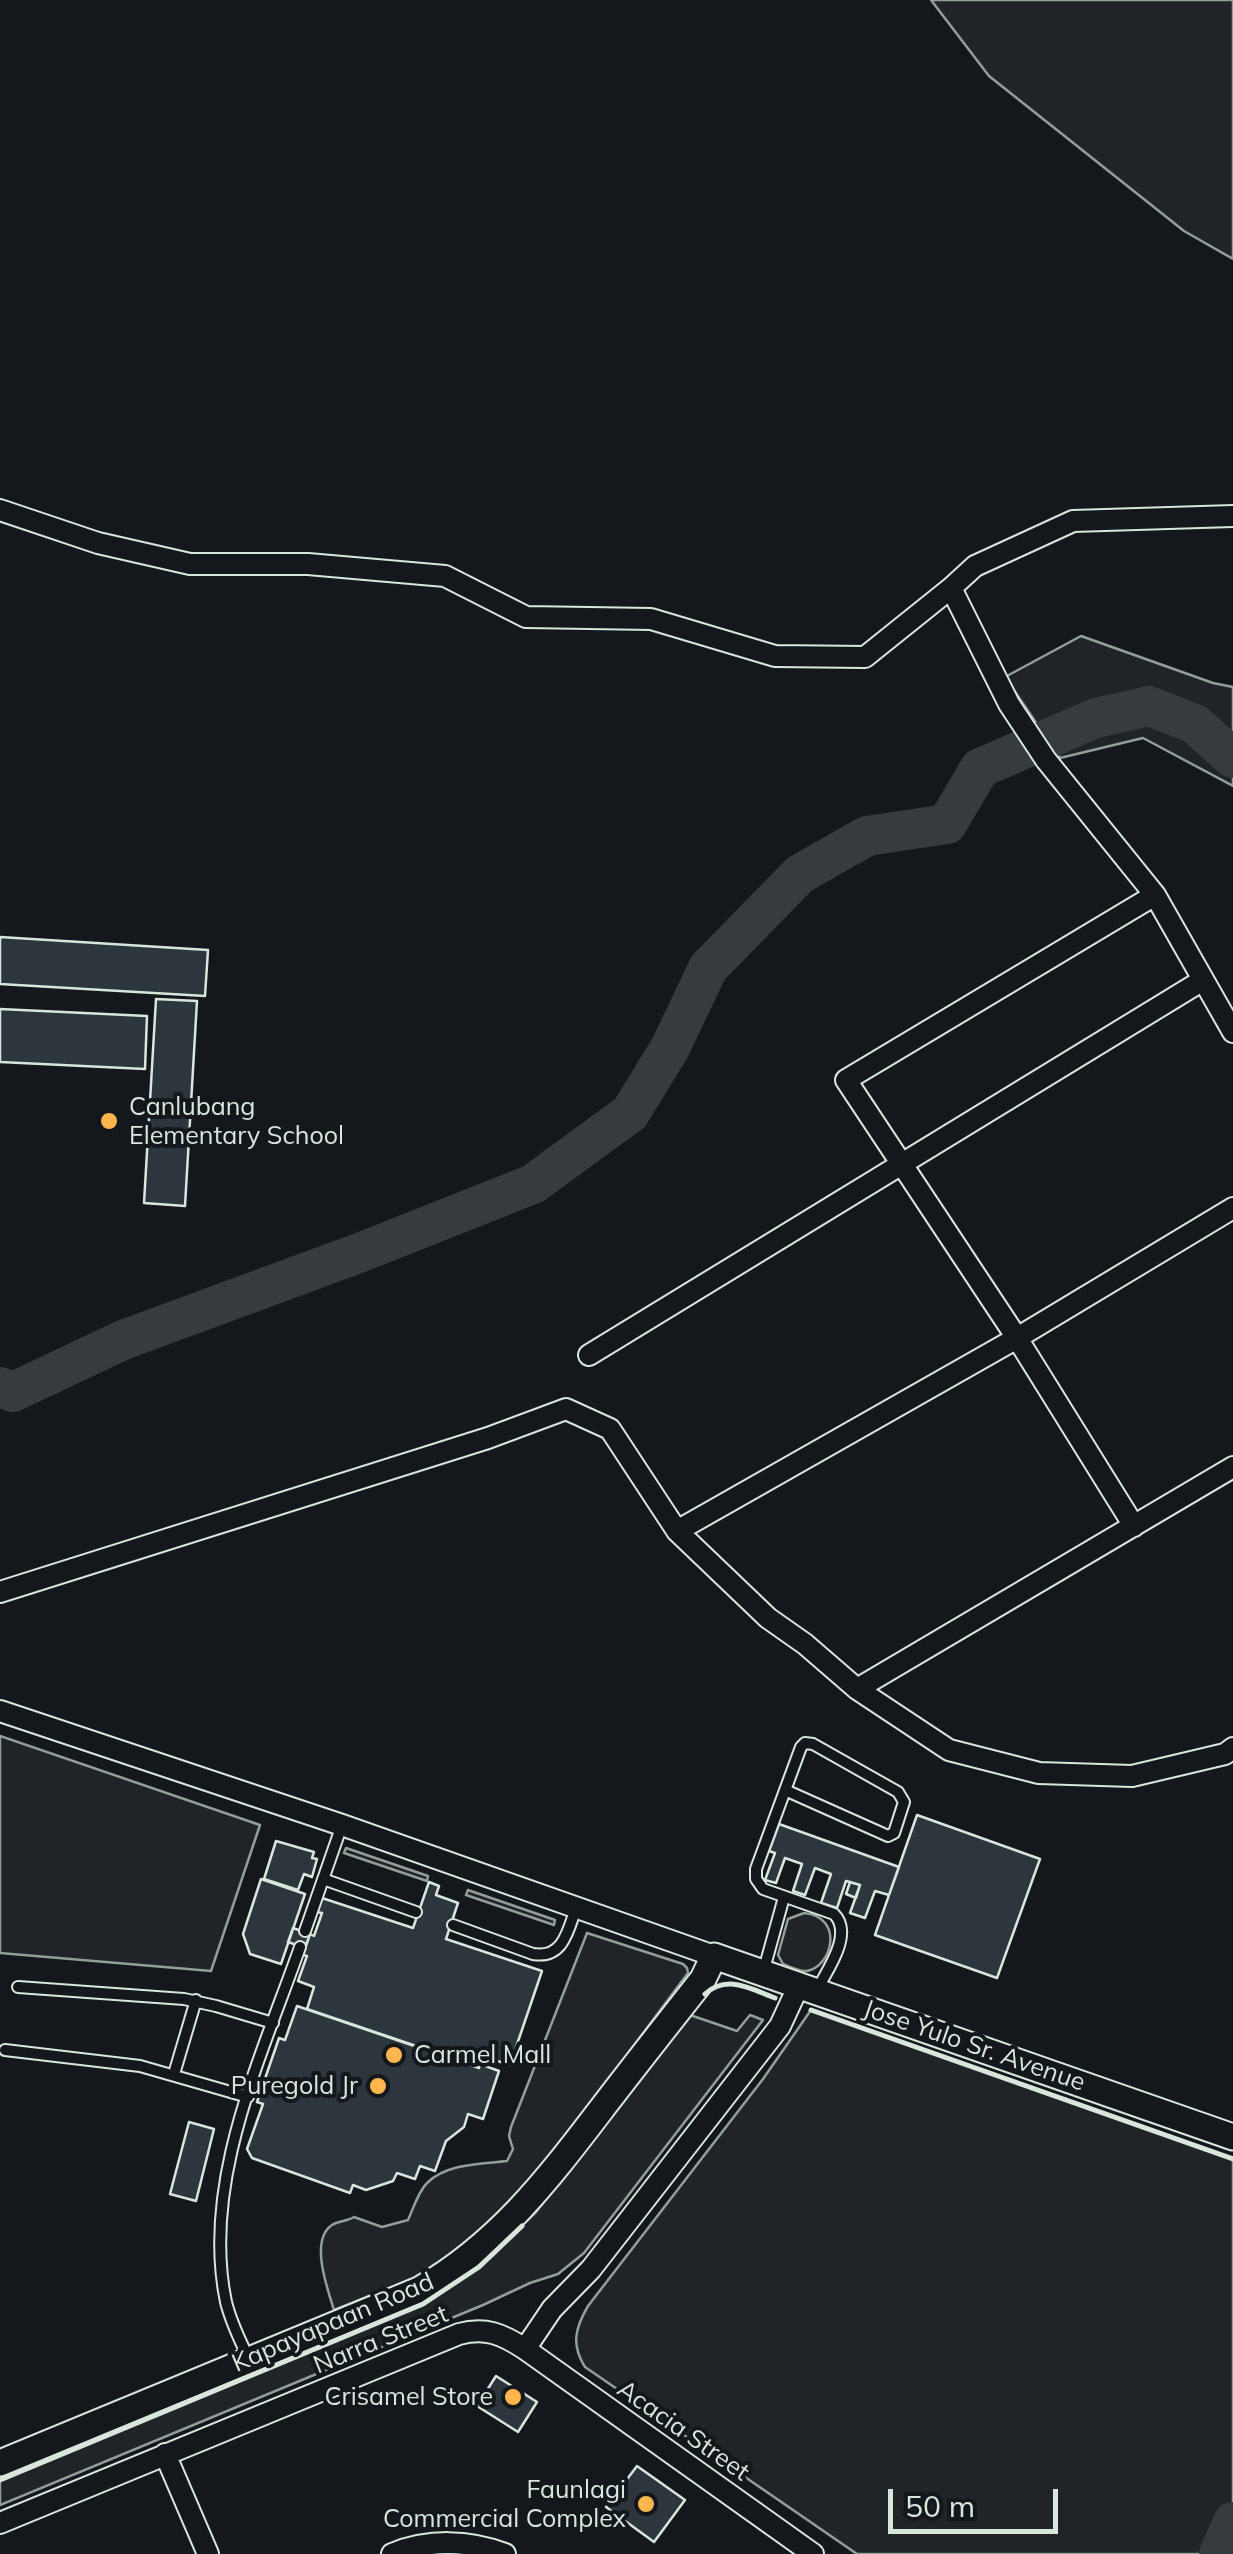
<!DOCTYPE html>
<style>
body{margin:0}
#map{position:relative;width:1233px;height:2554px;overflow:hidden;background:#14181c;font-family:Mulish,sans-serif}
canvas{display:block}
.scale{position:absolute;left:888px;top:2489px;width:170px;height:45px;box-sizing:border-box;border:5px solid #d8e6dc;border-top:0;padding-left:12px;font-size:30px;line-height:35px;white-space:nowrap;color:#d8e6dc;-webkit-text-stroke:8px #14181c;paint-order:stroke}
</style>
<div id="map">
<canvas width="1233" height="2554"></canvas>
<div class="scale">50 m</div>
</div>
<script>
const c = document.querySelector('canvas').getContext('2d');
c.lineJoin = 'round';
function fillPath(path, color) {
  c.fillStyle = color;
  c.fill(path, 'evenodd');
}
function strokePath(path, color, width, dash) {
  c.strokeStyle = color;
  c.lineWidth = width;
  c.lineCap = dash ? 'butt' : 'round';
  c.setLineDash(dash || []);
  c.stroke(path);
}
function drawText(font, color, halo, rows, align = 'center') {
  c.font = font + ' Mulish,sans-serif';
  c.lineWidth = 8;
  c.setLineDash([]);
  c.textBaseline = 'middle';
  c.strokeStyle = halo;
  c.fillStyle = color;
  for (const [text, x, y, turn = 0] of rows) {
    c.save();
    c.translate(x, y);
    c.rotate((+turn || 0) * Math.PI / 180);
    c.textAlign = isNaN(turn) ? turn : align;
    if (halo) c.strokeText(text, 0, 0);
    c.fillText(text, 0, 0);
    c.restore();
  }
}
const green = new Path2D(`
 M931 0H1233V259L1184 231 989 76Z
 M1081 636 1213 683 1233 687V786L1143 738 1060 758 1005 677Z
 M0 1736 260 1825 211 1971 0 1953Z
 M346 1848 428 1876 427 1881 344 1853Z
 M468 1890 555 1920 554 1925 466 1895Z
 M804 1913C845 1917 832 1967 807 1971 800 1972 790 1967 783 1964L778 1955 788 1919Z
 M587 1933 683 1964 687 1968 688 1973 544 2166 504 2212 463 2248 413 2279 334 2310C328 2290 309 2240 332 2225 338 2221 348 2221 354 2217L382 2227 408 2220C413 2209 418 2192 427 2183 447 2163 483 2164 507 2161L513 2149 509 2136 511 2127Z
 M811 2010 1233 2159V2554H857L585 2367C571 2345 575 2328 588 2306L763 2079Z
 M690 2015 737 2031 750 2015 763 2020 584 2253 558 2274 530 2283 483 2305 0 2505V2480L422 2304 479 2267 536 2212Z`);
const river = new Path2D(`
 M0 1387 13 1392 123 1340 359 1253 533 1184 630 1113 670 1048 708 968 800 874 867 836 947 824 980 768 1096 718 1149 706 1195 724 1233 758
 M1219 2554 1233 2522`);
const building = new Path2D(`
 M0 937 208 950 205 996 0 984Z
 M156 999 197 1001 185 1206 144 1203Z
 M0 1009 147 1016 145 1069 0 1062Z
 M917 1815 1040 1859 997 1978 875 1935Z
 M779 1824 899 1867 889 1895 875 1891 865 1918 850 1913 860 1885 846 1881 837 1908 821 1903 831 1874 815 1868 805 1895 793 1891 802 1864 785 1858 776 1883 765 1880 775 1853 769 1851Z
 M276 1841 314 1852 312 1858 317 1859 312 1877 304 1874 298 1890 264 1879Z
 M261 1879 305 1894 281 1964 250 1954 243 1934Z
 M429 1882 439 1886 436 1895 458 1903 446 1939 542 1971 510 2065 476 2054 472 2065 307 2009 314 1987 298 1981 307 1956 303 1955 310 1934 314 1936 322 1913 317 1912 322 1898 413 1928Z
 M850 1882 860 1885 856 1898 846 1894Z
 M293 1928 310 1934 305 1948 288 1942Z
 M297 2006 479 2068 480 2064 499 2071 483 2119 468 2114 464 2127 446 2141 435 2171 420 2166 415 2179 397 2173 393 2181 366 2190 353 2185 350 2193 252 2158 247 2149 263 2104 257 2102 279 2038 285 2040Z
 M189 2122 214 2129 196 2201 170 2194Z
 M496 2376 537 2402 518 2432 477 2406Z
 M637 2466 685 2500 654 2542 606 2507Z`);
const service = new Path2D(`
 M785 1790 888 1836 894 1833 904 1802 898 1792 813 1744 805 1743 801 1747 756 1869V1879L763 1889 834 1914C854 1934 827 1970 817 1990
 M323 1879 416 1912
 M453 1925 533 1954C563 1959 568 1931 576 1908
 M305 1931 342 1825
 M763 1973 784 1897
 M18 1987 184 1999 216 2006 273 2023
 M5 2050 140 2066 248 2097
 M174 2074 196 2000
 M249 2359C240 2341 231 2322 226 2302 201 2183 261 2058 300 1947`);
const minor = new Path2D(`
 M0 510 98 543 190 564H308L445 576 526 617 651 619 775 656 865 657 951 588
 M1233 516 1073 521 975 566 951 588 1009 704 1046 760 1155 895 1233 1032
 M589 1355 1203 980
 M1134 1526 1017 1338 846 1080 1155 895
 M677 1531 1017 1338 1233 1208
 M0 1592 488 1438 566 1409 610 1429 677 1531 768 1618 805 1644 857 1689 949 1750 1039 1773 1132 1776 1225 1754 1233 1748
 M857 1689 1233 1467
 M0 1711 342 1825 714 1956
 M525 2349 552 2309 591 2269 780 2026 799 1985
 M165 2454 208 2554
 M0 2523 459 2334C486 2327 502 2334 525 2349L813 2554
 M392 2554C428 2539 469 2540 505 2554`);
const tertiary = new Path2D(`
 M0 2463 419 2290C499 2244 548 2179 603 2107 636 2064 669 2022 703 1979L714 1956 1233 2137`);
const wall = new Path2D(`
 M705 1994C727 1974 751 1989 775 1998
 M811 2010 1233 2159
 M0 2480 423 2304 479 2267 522 2226`);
const markers = [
 [109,1121,10,"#ffb74d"],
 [394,2055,10,"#ffb74d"],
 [378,2086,10,"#ffb74d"],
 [513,2397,10,"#ffb74d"],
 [646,2504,10,"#ffb74d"]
];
const poiNames = [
 ["Canlubang",129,1107,"left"],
 ["Elementary School",129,1136,"left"],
 ["Carmel Mall",414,2055,"left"],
 ["Puregold Jr",358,2086],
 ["Crisamel Store",493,2397],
 ["Faunlagi",626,2490],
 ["Commercial Complex",626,2519]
];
const streetNames = [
 ["Jose Yulo Sr. Avenue",974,2046,19],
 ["Kapayapaan Road",333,2323,-23],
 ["Narra Street",381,2340,-22],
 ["Acacia Street",683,2431,35]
];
fillPath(green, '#202428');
strokePath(green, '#939e99', 2.5);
strokePath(river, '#363b3e', 40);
fillPath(building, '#2c363c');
strokePath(building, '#d8e6dc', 2.5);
strokePath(service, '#d8e6dc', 14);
strokePath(minor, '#d8e6dc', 24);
strokePath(tertiary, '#d8e6dc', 29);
strokePath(service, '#14181c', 10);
strokePath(minor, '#14181c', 20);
strokePath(tertiary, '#14181c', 25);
strokePath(wall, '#d8e6dc', 5);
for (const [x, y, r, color] of markers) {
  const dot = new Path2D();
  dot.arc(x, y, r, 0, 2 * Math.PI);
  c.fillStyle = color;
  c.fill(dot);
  strokePath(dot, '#14181c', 4);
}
drawText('25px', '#d8e6dc', '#14181c', poiNames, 'right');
drawText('25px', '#d8e6dc', '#14181c', streetNames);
</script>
